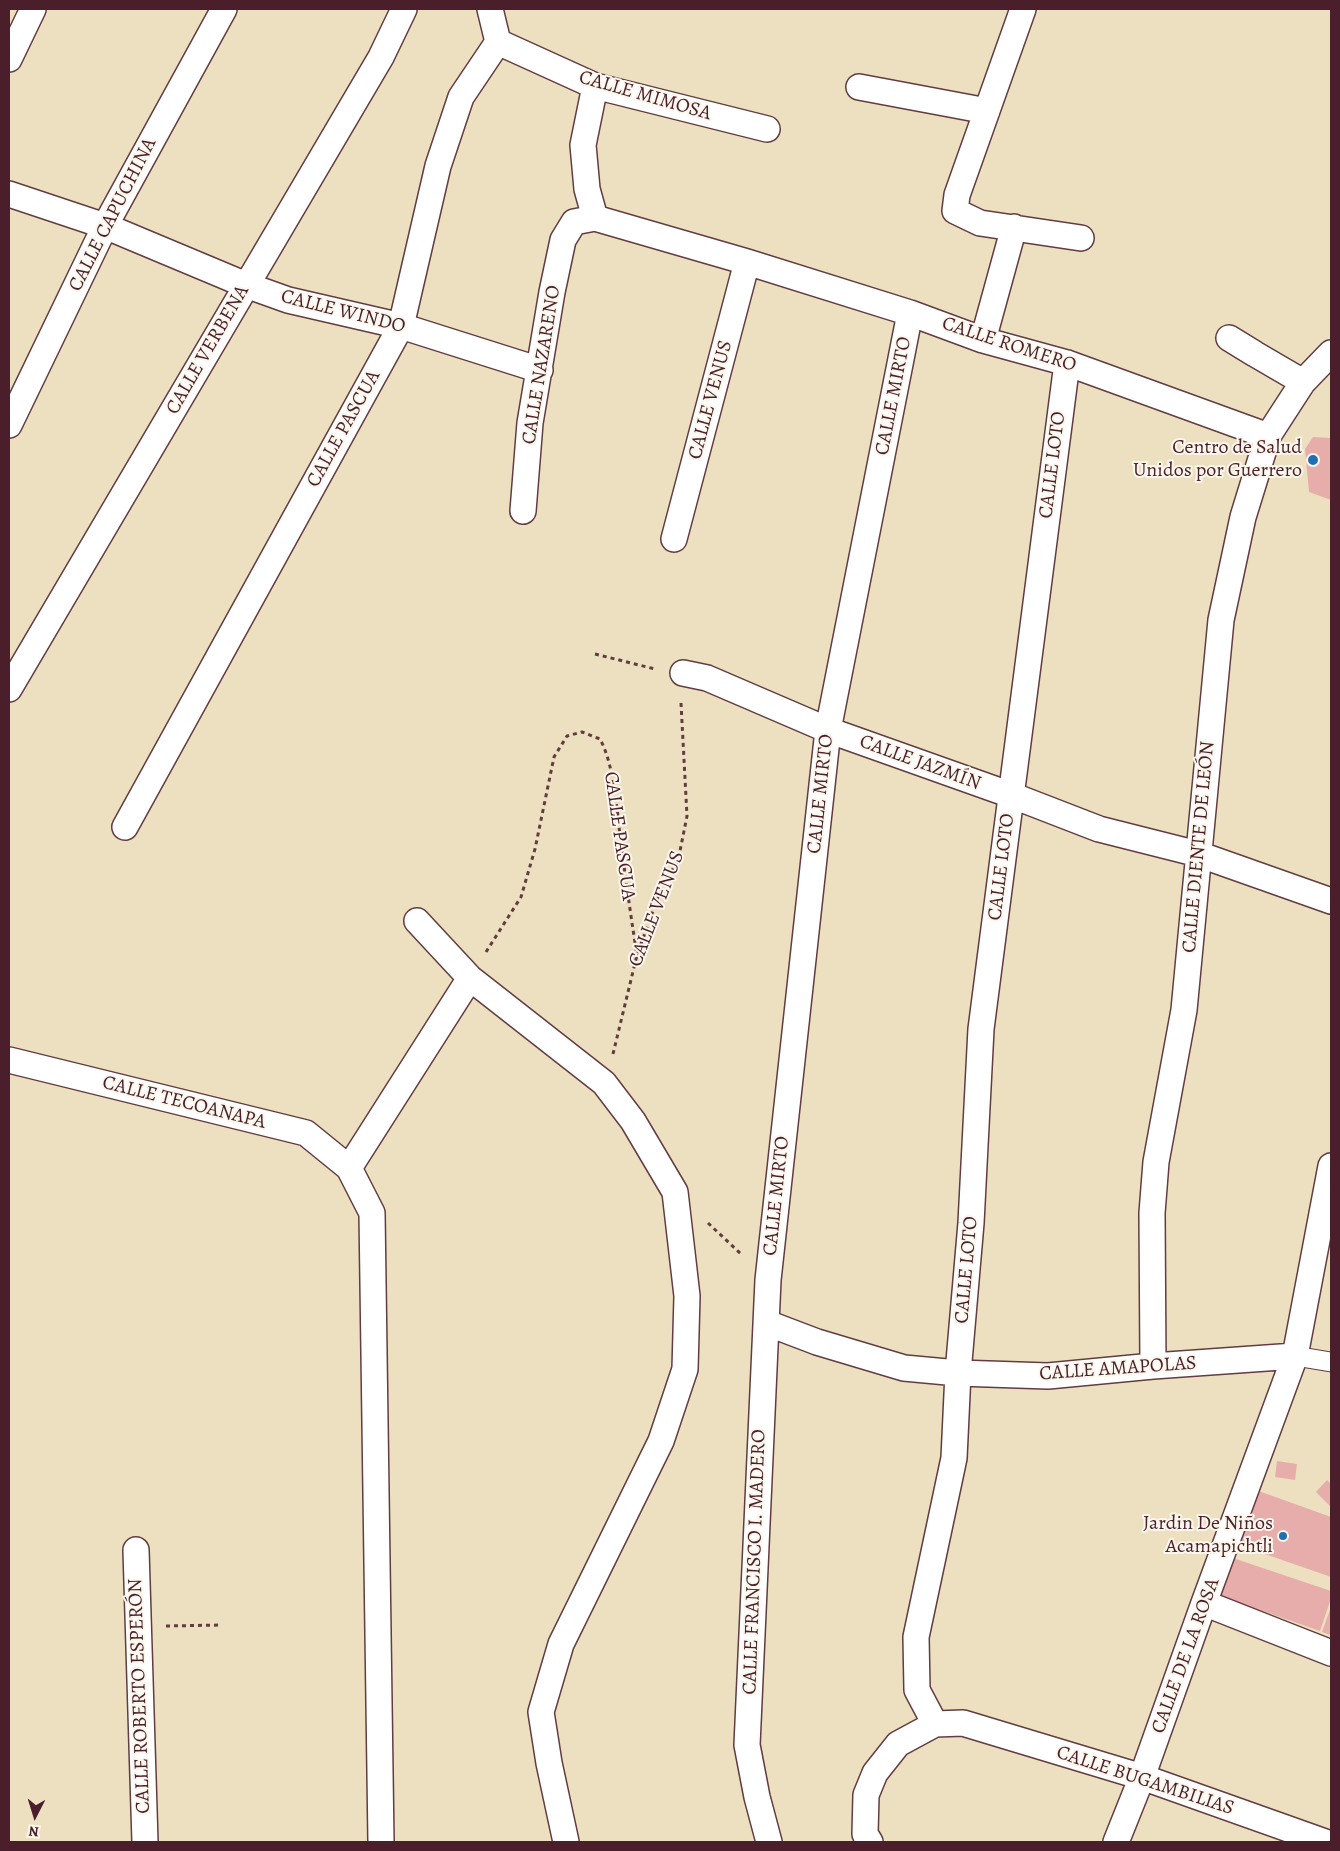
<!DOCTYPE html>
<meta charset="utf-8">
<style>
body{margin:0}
#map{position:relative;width:1340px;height:1851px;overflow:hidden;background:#ede0c0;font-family:Alegreya,serif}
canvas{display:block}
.frame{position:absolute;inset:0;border:10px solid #4a1f2b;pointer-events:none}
.north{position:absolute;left:10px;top:1791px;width:50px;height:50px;-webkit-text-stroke:4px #fbf7ec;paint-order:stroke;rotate:185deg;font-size:14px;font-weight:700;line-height:20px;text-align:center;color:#4a1f2b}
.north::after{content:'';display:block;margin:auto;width:18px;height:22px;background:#4a1f2b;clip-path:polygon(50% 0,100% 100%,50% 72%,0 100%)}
</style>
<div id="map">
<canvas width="1340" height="1851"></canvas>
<div class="frame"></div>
<div class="north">N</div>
</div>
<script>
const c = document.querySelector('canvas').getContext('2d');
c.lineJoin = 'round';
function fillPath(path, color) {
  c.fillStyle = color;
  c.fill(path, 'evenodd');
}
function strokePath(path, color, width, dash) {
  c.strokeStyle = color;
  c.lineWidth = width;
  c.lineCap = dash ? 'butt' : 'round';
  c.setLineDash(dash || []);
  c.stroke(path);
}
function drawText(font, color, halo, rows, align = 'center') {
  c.font = font + ' Alegreya,serif';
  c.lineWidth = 4;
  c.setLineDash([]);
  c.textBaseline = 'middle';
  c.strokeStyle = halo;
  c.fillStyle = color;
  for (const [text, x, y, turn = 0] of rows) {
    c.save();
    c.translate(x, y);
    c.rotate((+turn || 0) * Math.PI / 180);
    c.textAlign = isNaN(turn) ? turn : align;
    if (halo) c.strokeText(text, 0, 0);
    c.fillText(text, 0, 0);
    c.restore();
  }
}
const building = new Path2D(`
 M1313 437 1331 438V500L1309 492 1305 449Z
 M1277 1461 1297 1464 1295 1480 1275 1477Z
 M1327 1480 1331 1484V1507L1316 1492Z
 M1256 1490 1331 1517V1577L1236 1544Z
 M1233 1558 1331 1591V1598L1320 1631 1220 1596Z
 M1331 1607V1635L1322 1632Z`);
const path = new Path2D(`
 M595 654 655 669
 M486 952 521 897 535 849 554 757 567 736 582 732 600 739C615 767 617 813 621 844 626 881 631 918 637 955
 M613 1054 637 955 662 886 678 861 687 816 681 703
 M708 1223 742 1255
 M166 1626 221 1625`);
const pedestrian = new Path2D(`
 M1295 1356 1331 1362`);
const minor = new Path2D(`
 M1023 9 957 195 955 211 980 223 1081 238
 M498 42 595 86 767 129
 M9 59 33 9
 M595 86 583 145 587 189 595 218
 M859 87 987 111
 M9 194 105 226 246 285 288 300 401 326 540 370
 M1229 338 1255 354 1303 382
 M983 340 1014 227
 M9 425 105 226 224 9
 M523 511 530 423 552 292 563 240 574 222 595 218 747 262 910 313 983 340 1067 363 1268 436
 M674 539 747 262
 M683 673 707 678 828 730 1011 795 1099 829 1198 854 1331 901
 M9 689 381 57 404 9
 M125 827 401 326 438 166 461 97 498 42 490 9
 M417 921 470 978 604 1083 633 1121 675 1192 687 1296 685 1369 661 1441 561 1644 541 1712 549 1763 566 1842
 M9 1060 306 1133 349 1168 372 1213 381 1842
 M349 1168 470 978
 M767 1323 817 1342 904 1368 958 1373 1048 1376 1153 1366 1295 1356
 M1153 1366 1152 1213 1156 1162 1184 1010 1221 620 1243 517 1268 436 1303 382 1331 353
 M136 1550 145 1842
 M1204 1603 1331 1653
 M935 1724 917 1690 916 1637 954 1458 958 1373 971 1223 981 1029 1067 363
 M769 1842 757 1797 747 1745 768 1280 828 730 910 313
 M870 1842 865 1834 866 1795 875 1773 898 1744 935 1724 963 1723 1142 1777 1325 1842
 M1116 1842 1142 1777 1204 1603 1295 1356 1331 1166`);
const markers = [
 [1313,460,6,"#1f6fb2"],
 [1283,1536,5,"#1f6fb2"]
];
const streetNames = [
 ["CALLE MIMOSA",645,96,16],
 ["CALLE CAPUCHINA",113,215,-63],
 ["CALLE WINDO",343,312,14],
 ["CALLE ROMERO",1009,345,18],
 ["CALLE VERBENA",208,350,-60],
 ["CALLE NAZARENO",542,365,-81],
 ["CALLE MIRTO",894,396,-79],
 ["CALLE VENUS",711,400,-75],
 ["CALLE PASCUA",344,429,-61],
 ["CALLE LOTO",1053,465,-83],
 ["CALLE JAZMÍN",920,763,20],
 ["CALLE MIRTO",821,794,-84],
 ["CALLE PASCUA",619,836,82],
 ["CALLE DIENTE DE LEÓN",1199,847,-85],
 ["CALLE LOTO",1002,867,-83],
 ["CALLE VENUS",657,909,-69],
 ["CALLE TECOANAPA",184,1103,14],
 ["CALLE MIRTO",777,1196,-84],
 ["CALLE LOTO",967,1270,-85],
 ["CALLE AMAPOLAS",1118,1369,-4],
 ["CALLE FRANCISCO I. MADERO",755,1562,-88],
 ["CALLE DE LA ROSA",1186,1656,-70],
 ["CALLE ROBERTO ESPERÓN",140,1696,-92],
 ["CALLE BUGAMBILIAS",1145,1781,18]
];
const poiNames = [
 ["Centro de Salud",1302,448],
 ["Unidos por Guerrero",1302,471],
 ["Jardin De Niños",1273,1524],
 ["Acamapichtli",1273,1547]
];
fillPath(building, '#e7adaa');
strokePath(pedestrian, '#623c41', 21);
strokePath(minor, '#623c41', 28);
strokePath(path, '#623c41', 3, [4, 4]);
strokePath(pedestrian, '#fff', 19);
strokePath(minor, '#fff', 25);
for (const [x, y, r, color] of markers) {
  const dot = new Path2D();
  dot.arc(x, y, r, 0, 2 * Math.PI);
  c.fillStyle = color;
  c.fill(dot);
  strokePath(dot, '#fbf7ec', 2);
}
drawText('20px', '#4a1f2b', '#fbf7ec', streetNames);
drawText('20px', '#4a1f2b', '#fbf7ec', poiNames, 'right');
</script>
